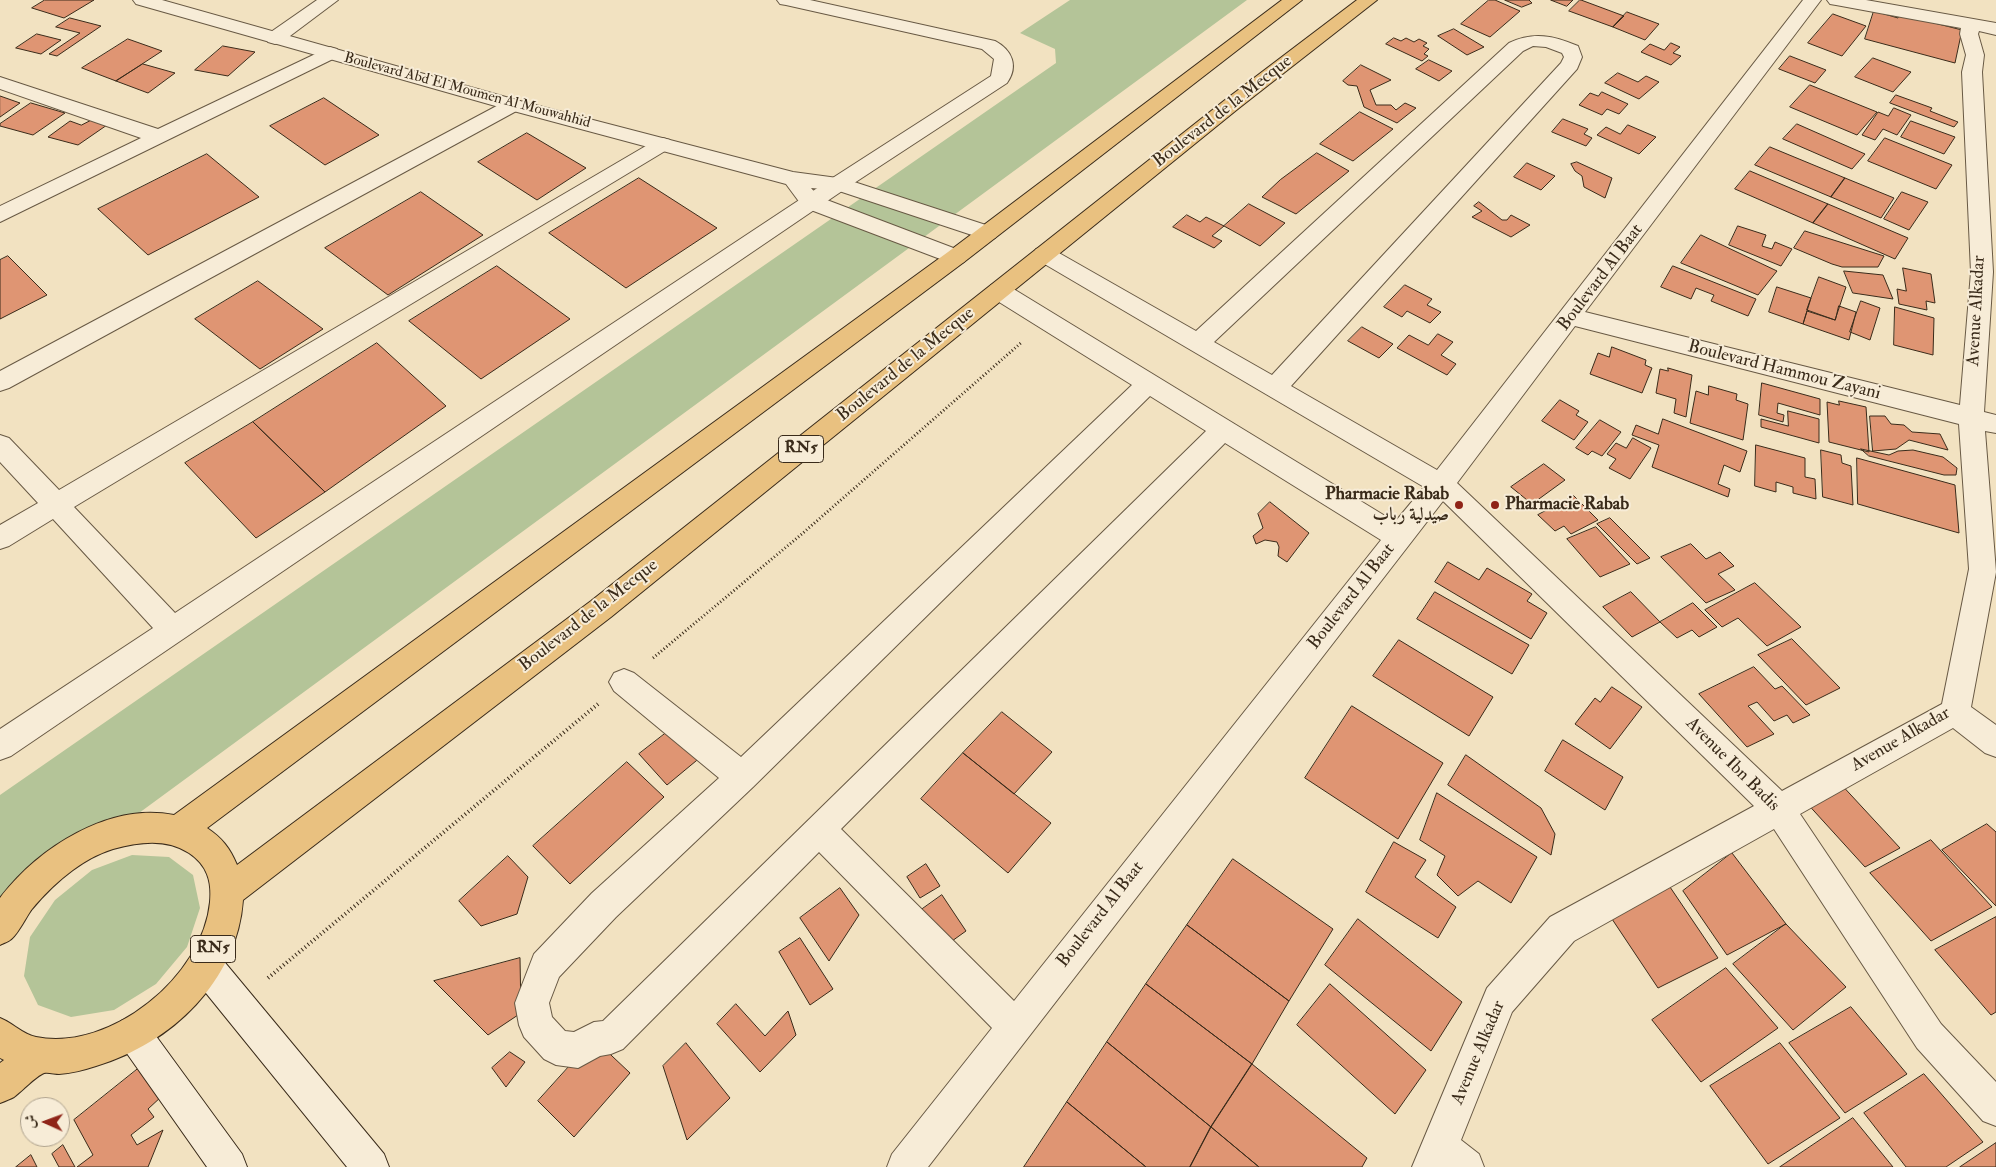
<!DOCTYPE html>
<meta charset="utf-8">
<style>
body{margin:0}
#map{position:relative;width:1996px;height:1167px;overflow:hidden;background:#f2e2c1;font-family:"IM FELL Double Pica",Amiri,serif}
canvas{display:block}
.north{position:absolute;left:20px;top:1097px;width:50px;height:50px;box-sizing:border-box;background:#f7ecd7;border:1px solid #ab9f8b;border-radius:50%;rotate:272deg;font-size:14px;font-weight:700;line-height:20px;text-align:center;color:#3a2b1a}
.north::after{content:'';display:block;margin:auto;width:18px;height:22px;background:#8f2418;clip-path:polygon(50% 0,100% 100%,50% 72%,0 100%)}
</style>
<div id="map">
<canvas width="1996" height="1167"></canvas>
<div class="north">ش</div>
</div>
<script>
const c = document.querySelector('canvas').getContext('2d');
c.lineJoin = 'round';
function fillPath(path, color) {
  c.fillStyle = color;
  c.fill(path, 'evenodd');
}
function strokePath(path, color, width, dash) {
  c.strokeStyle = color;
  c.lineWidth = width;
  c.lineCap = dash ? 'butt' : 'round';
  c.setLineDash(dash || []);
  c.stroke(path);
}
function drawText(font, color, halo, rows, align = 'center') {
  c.font = font + ' "IM FELL Double Pica",Amiri,serif';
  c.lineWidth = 4;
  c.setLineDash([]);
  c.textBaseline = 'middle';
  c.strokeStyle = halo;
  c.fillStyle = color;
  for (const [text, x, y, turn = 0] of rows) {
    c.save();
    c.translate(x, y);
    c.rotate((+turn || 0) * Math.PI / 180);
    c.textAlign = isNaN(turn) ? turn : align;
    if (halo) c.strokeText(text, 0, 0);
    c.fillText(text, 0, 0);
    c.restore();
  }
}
const green = new Path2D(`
 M1070 0H1247L0 915V795L1056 63 1055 49 1020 33Z
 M132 855 169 857 193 875 200 908 187 947 156 984 114 1010 71 1017 38 1005 24 976 30 937 55 900 92 870Z`);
const building = new Path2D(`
 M45 0H94L64 18 32 8Z
 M1489 0H1495L1520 11 1490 37 1461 24Z
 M1505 0H1529L1532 3 1522 7Z
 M1551 0H1573L1567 6Z
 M1580 0H1581L1624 16 1613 27 1569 11Z
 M1874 11 1898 18 1899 14 1962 30 1955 63 1865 39Z
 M1627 12 1659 24 1645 40 1613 27Z
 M1833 14 1866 26 1842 56 1808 43Z
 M70 18 101 26 57 56 49 54 80 33 56 27Z
 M1454 29 1484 47 1467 55 1438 36Z
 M37 34 61 40 41 54 16 48Z
 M1394 38 1401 41 1406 38 1414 42 1419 39 1427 43 1423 46 1429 49 1424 54 1428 56 1422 61 1386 44Z
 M128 39 162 51 116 81 82 68Z
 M1671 43 1680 47 1673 53 1681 56 1671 65 1641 52 1650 44 1664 50Z
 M223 46 255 52 228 76 195 70Z
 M1790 56 1826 70 1815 83 1779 69Z
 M1873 58 1911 72 1893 92 1855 77Z
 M1429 60 1452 71 1439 81 1416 69Z
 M143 64 175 73 148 93 116 81Z
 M1361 65 1391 80 1370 90 1376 105H1391L1396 110 1405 103 1416 108 1397 123 1364 107 1357 86 1348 85 1343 81Z
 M1618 73 1638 82 1646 76 1659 82 1639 99 1605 83Z
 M1810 85 1877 112 1857 135 1790 107Z
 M1602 92 1628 104 1619 114 1607 109 1602 115 1579 105 1590 93 1598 96Z
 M1896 95 1932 108 1930 111 1958 122 1954 127 1890 103Z
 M0 96 20 103 0 117Z
 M324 98 379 135 325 165 270 126Z
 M31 103 65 113 33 135 0 126V124Z
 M1894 108 1911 115 1897 135 1883 129 1875 140 1862 135 1878 112 1888 116Z
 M1360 112 1393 129 1353 161 1320 144Z
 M1563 119 1588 129 1584 134 1592 138 1586 146 1552 132Z
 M92 120 107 125 78 145 48 137 70 121 81 125Z
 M1911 121 1955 137 1944 154 1901 137Z
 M1797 124 1865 154 1852 169 1783 139Z
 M1628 125 1656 137 1639 154 1597 135 1606 127 1620 134Z
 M527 133 586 168 537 200 478 162Z
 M1885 138 1952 165 1936 189 1868 161Z
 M1770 147 1845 178 1831 197 1755 165Z
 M1317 153 1349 171 1296 214 1262 197 1280 180Z
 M207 154 259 197 148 255 98 209Z
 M1577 162 1612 178 1605 198 1584 187 1582 176 1575 171 1571 164Z
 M1527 163 1555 176 1541 190 1514 177Z
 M1750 171 1828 204 1813 223 1735 189Z
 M639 178 717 228 626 288 549 233Z
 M1845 178 1894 198 1881 218 1831 197Z
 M421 192 483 235 388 295 325 248Z
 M1902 192 1928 202 1909 230 1884 219Z
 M1479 202 1502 220H1507L1511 215 1530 225 1511 237 1472 217 1482 211 1474 206Z
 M1249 204 1285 223 1260 246 1224 226Z
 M1828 204 1908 238 1895 259 1813 223Z
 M1187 215 1200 222 1206 217 1224 226 1212 236 1222 241 1214 248 1173 227Z
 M1738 226 1766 235 1762 246 1772 249 1775 242 1792 249 1781 266 1729 245Z
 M1805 231 1884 256 1878 267H1842L1832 264 1794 248Z
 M1701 235 1777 271 1758 295 1681 263Z
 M8 256 47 295 0 319V260Z
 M497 266 570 319 481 379 409 321Z
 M1673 266 1756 299 1748 316 1711 301 1714 295 1696 288 1691 299 1661 287Z
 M1903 268 1931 274 1935 303 1926 301 1927 310 1899 304 1897 289 1906 291Z
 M1844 271 1883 275 1893 299 1853 293Z
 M1819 277 1846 287 1835 320 1807 310Z
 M258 281 323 329 260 369 195 319Z
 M1405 285 1432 299 1427 305 1441 312 1430 323 1407 311 1402 317 1384 307Z
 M1777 287 1811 298 1803 324 1769 312Z
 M1861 301 1880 308 1870 340 1850 332Z
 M1839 306 1856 312 1849 340 1803 324 1807 311 1835 320Z
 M1895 307 1934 318 1933 355 1894 345Z
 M1362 327 1393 344 1379 358 1348 341Z
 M1438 334 1453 342 1441 355 1456 364 1447 375 1397 348 1409 335 1428 345Z
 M377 343 446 406 325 492 253 422Z
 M1612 347 1646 360 1645 365 1652 368 1642 393 1590 374 1598 353 1609 357Z
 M1668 368 1692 375 1686 417 1674 413 1676 399 1656 393 1660 369 1668 371Z
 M1762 383 1820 399V415L1778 403 1777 413 1784 415 1783 422 1759 415Z
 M1709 386 1737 394 1736 400 1748 404 1743 440 1690 423 1696 391 1708 395Z
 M1560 400 1579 411 1576 415 1588 422 1574 440 1542 421Z
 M1839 401 1866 407 1869 452 1829 442 1827 402 1839 405Z
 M1788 411 1819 419V443L1761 427V419L1788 426Z
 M1870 416H1885L1891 424 1904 425 1912 432 1940 434 1948 450 1909 440 1896 449 1873 451Z
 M1663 419 1747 451 1740 472 1724 465 1718 484 1730 489 1728 497 1652 467 1659 445 1632 435 1636 425 1658 434Z
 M1600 420 1621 432 1602 456 1592 451 1588 455 1576 448Z
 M253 422 325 492 256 538 185 463Z
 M1633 438 1651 448 1630 479 1609 468 1616 459 1607 454 1616 443 1626 448Z
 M1756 445 1805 458V477L1815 479 1816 499 1793 493V487L1776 482V492L1755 486Z
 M1861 449 1889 455 1898 451 1913 450 1943 457 1957 468 1956 475H1944L1869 456Z
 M1821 450 1841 455 1842 463 1851 466 1853 505 1823 497Z
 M1857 458 1955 485 1959 533 1858 504Z
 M1544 464 1565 480 1532 504 1511 487Z
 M1574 496 1598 520 1571 534 1564 526 1555 531 1538 515Z
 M1270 502 1309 533 1287 562 1278 556 1279 547 1277 542 1265 540 1256 544 1253 536 1263 528 1258 514Z
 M1610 518 1650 558 1637 564 1597 524Z
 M1596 527 1630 564 1600 577 1567 539Z
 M1691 544 1706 559 1720 552 1734 566 1718 574 1735 590 1706 603 1661 557Z
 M1448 562 1479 580 1487 568 1532 594 1527 601 1547 613 1531 639 1435 582Z
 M1755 583 1801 627 1767 646 1738 618 1722 627 1705 610Z
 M1435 592 1529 645 1512 674 1417 619Z
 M1631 592 1660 622 1632 637 1603 607Z
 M1693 603 1717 627 1699 637 1692 630 1677 638 1660 622Z
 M1792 639 1840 688 1806 705 1758 655Z
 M1399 640 1493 697 1469 736 1373 676Z
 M1754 667 1775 689 1782 686 1810 715 1793 723 1787 715 1774 721 1757 702 1748 706 1774 734 1747 747 1699 694Z
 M1612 687 1642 707 1610 749 1575 724 1595 698 1600 702Z
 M1352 706 1443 763 1398 839 1305 778Z
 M1002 712 1052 752 1014 794 963 753Z
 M675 726 702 756 667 785 639 754Z
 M1563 740 1623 777 1605 810 1545 771Z
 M963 753 1051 823 1008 873 921 799Z
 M1466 755 1541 808 1555 834 1551 855 1448 785Z
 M627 762 664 797 570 884 533 846Z
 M1838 781 1900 848 1865 867 1804 800Z
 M1437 793 1537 857 1511 903 1478 881 1458 896 1437 875 1445 856 1420 840Z
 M1987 824 1996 832V906L1942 850Z
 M1931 840 1992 907 1931 941 1870 873Z
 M1394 842 1426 860 1415 877 1456 907 1438 938 1366 892Z
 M1732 853 1786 924 1727 955 1683 891Z
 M508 856 528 877 517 914 481 926 459 901Z
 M1233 859 1333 929 1289 1001 1187 925Z
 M926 864 940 886 920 898 907 877Z
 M1670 887 1718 958 1658 988 1612 919Z
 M840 888 859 915 829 961 800 918Z
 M942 895 966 931 945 946 921 910Z
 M1996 917V1012L1991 1015 1935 950Z
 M1358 919 1462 1002 1431 1051 1325 965Z
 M1786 924 1846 987 1793 1030 1733 964Z
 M1187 925 1289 1001 1252 1064 1146 984Z
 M800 938 833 989 810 1005 779 952Z
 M520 958 521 1013 488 1035 434 981Z
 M1726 968 1778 1028 1701 1082 1652 1020Z
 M1146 984 1252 1064 1211 1127 1107 1042Z
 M1330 984 1426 1070 1395 1114 1297 1025Z
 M736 1004 765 1036 788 1011 796 1035 760 1072 717 1024Z
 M1851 1007 1907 1074 1845 1113 1789 1043Z
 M594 1039 630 1073 574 1137 538 1101Z
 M1107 1042 1211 1127 1190 1167H1146L1067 1102Z
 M686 1043 730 1098 687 1140 663 1066Z
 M1780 1043 1840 1118 1768 1164 1710 1086Z
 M510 1052 525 1062 506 1087 492 1068Z
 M144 1064 162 1096 148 1109 154 1117 131 1135 137 1145 163 1130 148 1167H77L93 1155 74 1120Z
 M1252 1064 1367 1158 1362 1167H1259L1211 1127Z
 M1924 1074 1983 1142 1946 1167H1906L1864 1113Z
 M1067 1102 1146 1167H1024Z
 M1853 1118 1893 1167H1780Z
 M1211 1127 1259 1167H1190Z
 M1996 1143V1167H1960Z
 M63 1145 75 1167H59L52 1154Z
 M31 1155 37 1167H16Z`);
const pathFar1 = new Path2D(`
 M653 658 803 533 1022 342`);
const path = new Path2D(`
 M268 978 598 704`);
const minor = new Path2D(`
 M317 0H338L282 42 275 44 268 42 266 38 268 34Z
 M777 0H810L995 41C1012 50 1019 66 1007 83L845 189 11 756 0 760V729L153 628 53 519 9 546 0 549V525L38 503 0 462V435L9 438 59 490 656 140 663 138 670 140 673 144 670 148 74 507 175 613 831 179 991 76 994 59 982 49 786 5 780 4Z
 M1803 0H1821L1585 312 1960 405 1971 272 1962 72 1966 55 1960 34 1961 28 1836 5 1830 4 1827 0H1866L1996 23V35L1979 31 1978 34 1984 55 1982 72 1993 272 1984 412 1996 415V433L1985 431 1996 572 1971 707 1996 725V757L1985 753 1953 728 1800 814 1941 1024 1996 1082V1126L1983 1121 1917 1048 1774 829 1574 941 1512 1012 1461 1140 1479 1154 1484 1167H1412L1487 988 1550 917 1754 806 1443 501 928 1167H887L892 1154 992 1028 819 852 623 1049 611 1054 600 1056 578 1068 556 1065 544 1059 524 1037 519 1025 515 1003 534 954 592 893 719 778 614 691 609 682 614 673 624 669 634 673 741 757 1132 385 991 297 988 291 991 285 999 283 1007 285 1395 522 1424 487 1036 259 1033 254 1036 249 1044 247 1052 249 1196 331 1509 43C1534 31 1554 36 1578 46L1582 57 1577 69 1291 386 1437 470ZM1533 46 1546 47 1562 53 1564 57 1561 63 1272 375 1214 342 1523 51ZM1575 326 1959 424 1969 569 1942 704 1782 791 1457 483ZM1150 396 1206 431 603 1021 594 1022 574 1032 565 1031 552 1017 549 1003 559 977 616 917 753 787ZM1225 443 1381 540 1014 1001 841 829Z
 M330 47 337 49 339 53 337 57 0 222V206L141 138 0 89V77L158 129Z
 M513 99 520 101 523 105 520 109 9 388 0 391V371L506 101Z`);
const tertiary = new Path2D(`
 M133 0H162L520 101 793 172 845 179 995 228 998 233 995 238 987 240 836 190 811 188 819 197 964 252 967 257 964 262 956 265 803 207 786 184 506 109 136 4Z`);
const secondary = new Path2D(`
 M205 948 217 953 384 1154 389 1167H347L193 977 188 965 193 953Z
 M133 1016 145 1021 242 1154 247 1167H207L121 1045 116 1033 121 1021Z`);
const primary = new Path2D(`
 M1282 0H1302L964 262 207 828C222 838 230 848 237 865L591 601 1225 100 1357 0H1377L1239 108 611 617 243 900C237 981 172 1043 96 1066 84 1070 72 1073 59 1074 55 1074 48 1072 44 1073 36 1076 22 1091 14 1097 10 1099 5 1101 0 1103V1063L4 1060 0 1058V1018C13 1023 22 1034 36 1037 111 1052 203 976 210 902 212 881 207 865 189 853 166 838 139 842 113 849 81 859 53 884 32 909 26 917 17 936 10 940 8 942 3 943 0 945V898C38 848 109 802 174 815L948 252Z`);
const markers = [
 [1459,505,5,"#8f2418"],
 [1495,505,5,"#8f2418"]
];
const farStreetnames = [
 ["Boulevard Abd El Moumen Al Mouwahhid",467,91,15]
];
const shields = [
 [801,449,45],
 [213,949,45]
];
const shieldNames = [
 ["RN5",801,449],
 ["RN5",213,949]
];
const streetNames = [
 ["Boulevard de la Mecque",1223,112,-38],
 ["Boulevard Al Baat",1601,278,-53],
 ["Avenue Alkadar",1977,311,-87],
 ["Boulevard de la Mecque",906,365,-39],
 ["Boulevard Hammou Zayani",1784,371,14],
 ["Boulevard Al Baat",1352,597,-52],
 ["Boulevard de la Mecque",589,616,-38],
 ["Avenue Alkadar",1901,740,-30],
 ["Avenue Ibn Badis",1732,765,45],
 ["Boulevard Al Baat",1101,915,-52],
 ["Avenue Alkadar",1479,1053,-67]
];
const poiNames = [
 ["Pharmacie Rabab",1449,495],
 ["صيدلية رباب",1449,516],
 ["Pharmacie Rabab",1505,505,"left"]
];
fillPath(green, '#b4c498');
fillPath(building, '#df9573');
strokePath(building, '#3a2b1a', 1);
strokePath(minor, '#685944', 2);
strokePath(tertiary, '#685944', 2);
strokePath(secondary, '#3a2b1a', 2);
strokePath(primary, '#3a2b1a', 2);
strokePath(pathFar1, '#3a2b1a', 3, [1, 2.5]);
strokePath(path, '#3a2b1a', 4, [1, 3]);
fillPath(minor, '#f7ecd7');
fillPath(tertiary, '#f7ecd7');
fillPath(secondary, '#f7ecd7');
fillPath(primary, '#e9c180');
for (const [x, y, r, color] of markers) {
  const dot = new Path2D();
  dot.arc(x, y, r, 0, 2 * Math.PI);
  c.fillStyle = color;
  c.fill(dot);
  strokePath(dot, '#f7ecd7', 2);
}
drawText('15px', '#3a2b1a', '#f7ecd7', farStreetnames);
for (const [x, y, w] of shields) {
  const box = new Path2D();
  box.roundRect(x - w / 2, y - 13.5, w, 27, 4);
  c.fillStyle = '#f7ecd7';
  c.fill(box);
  strokePath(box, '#3a2b1a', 1);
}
drawText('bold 16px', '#3a2b1a', null, shieldNames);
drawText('18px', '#3a2b1a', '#f7ecd7', streetNames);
drawText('bold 18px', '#3a2b1a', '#f7ecd7', poiNames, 'right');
</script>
